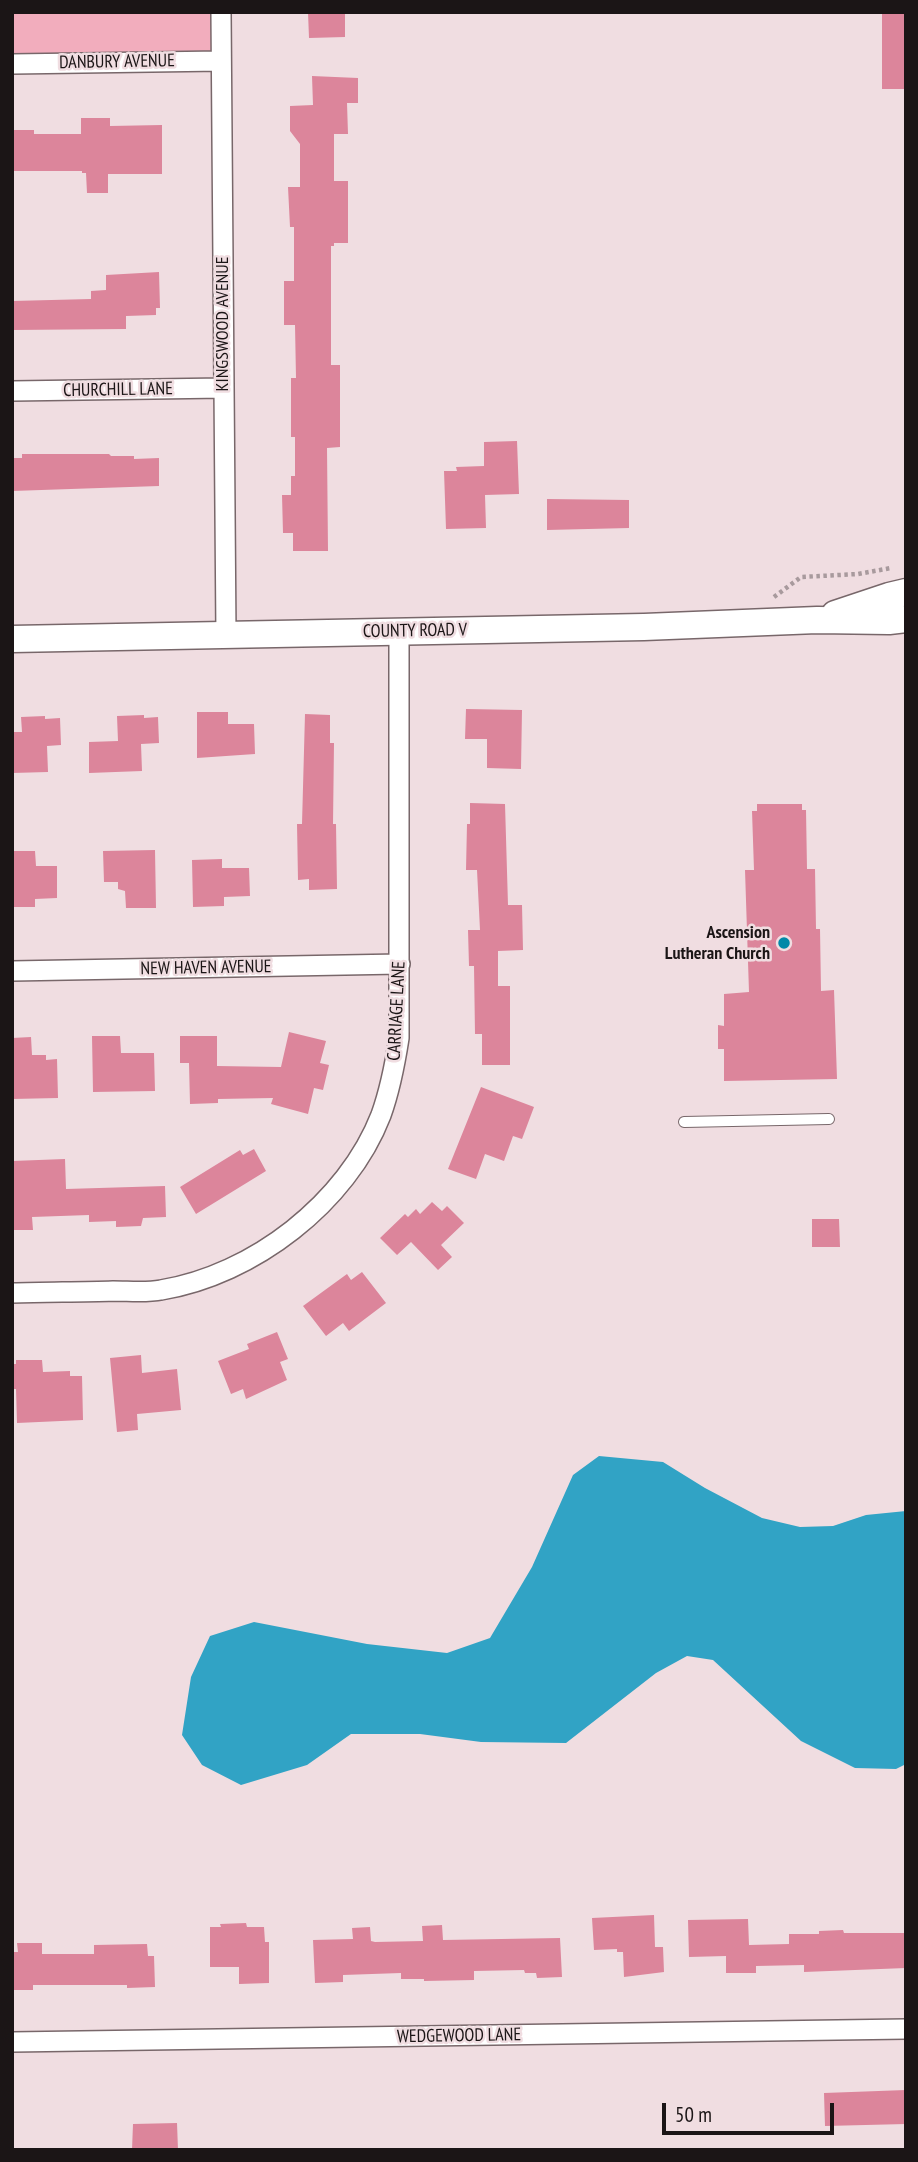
<!DOCTYPE html>
<style>
body{margin:0}
#map{position:relative;width:918px;height:2162px;overflow:hidden;background:#f0dde1;font-family:"PT Sans Narrow",sans-serif}
canvas{display:block}
.frame{position:absolute;inset:0;border:14px solid #1b1516;pointer-events:none}
.scale{position:absolute;left:662px;top:2103px;width:172px;height:32px;box-sizing:border-box;border:4px solid #1b1516;border-top:0;padding-left:9px;font-size:21px;line-height:24px;white-space:nowrap;color:#1b1516;-webkit-text-stroke:5px #f0dde1;paint-order:stroke}
</style>
<div id="map">
<canvas width="918" height="2162"></canvas>
<div class="frame"></div>
<div class="scale">50 m</div>
</div>
<script>
const c = document.querySelector('canvas').getContext('2d');
c.lineJoin = 'round';
function fillPath(path, color) {
  c.fillStyle = color;
  c.fill(path, 'evenodd');
}
function strokePath(path, color, width, dash) {
  c.strokeStyle = color;
  c.lineWidth = width;
  c.lineCap = dash ? 'butt' : 'round';
  c.setLineDash(dash || []);
  c.stroke(path);
}
function drawText(font, color, halo, rows, align = 'center') {
  c.font = font + ' "PT Sans Narrow",sans-serif';
  c.lineWidth = 5;
  c.setLineDash([]);
  c.textBaseline = 'middle';
  c.strokeStyle = halo;
  c.fillStyle = color;
  for (const [text, x, y, turn = 0] of rows) {
    c.save();
    c.translate(x, y);
    c.rotate((+turn || 0) * Math.PI / 180);
    c.textAlign = isNaN(turn) ? turn : align;
    if (halo) c.strokeText(text, 0, 0);
    c.fillText(text, 0, 0);
    c.restore();
  }
}
const green = new Path2D(`
 M12 12H221V61L12 64Z`);
const water = new Path2D(`
 M599 1456 663 1462 705 1488 762 1518 800 1527 833 1526 866 1515 906 1511V1764L896 1769 855 1768 801 1741 713 1660 687 1656 656 1673 566 1743 481 1742 420 1734H351L307 1765 241 1785 202 1765 182 1735 191 1677 210 1636 254 1622 367 1644 447 1653 490 1638 532 1567 573 1475Z`);
const building = new Path2D(`
 M308 12H345V37L309 38Z
 M882 12H906V89H882Z
 M312 76 358 78V103H347L348 134H334V181H348V243H334V246H331V365H340V447L327 448 328 551H293V533H283L282 495H291V476H295V437H291V378H296L295 325H284V281H294V227H290L288 187H300V144L290 131V106L313 105Z
 M81 118H110V126L162 125V174H108V193H87L86 173H82V171H12V130H34V134H81Z
 M159 272 160 308H156V315L126 316V329L12 330V301L91 299V291L106 290V275Z
 M517 441 519 494 485 495 486 528 446 529 444 471H457L456 467 484 466V442Z
 M22 454H109L111 456H134V459L159 458V486L12 491V458H22Z
 M547 499 629 500V528L547 530Z
 M466 709 522 710 521 769 487 768V739H465Z
 M197 712H228V724H254L255 754 197 758Z
 M305 714 330 715V743H334L333 824H336L337 889 309 890V879L298 880 297 824H302Z
 M144 715V718L158 717 159 743 141 744 142 771 89 773V742L118 741 117 716Z
 M45 716V719L60 718 61 745 47 746 48 772 12 773V732H22L21 717Z
 M470 803 505 804 508 905H522L523 950 498 951V986H510V1065H482V1034H475L474 966H469L468 930H480L477 870H466L467 824H470Z
 M757 804H802V810H806L807 869H815L816 929H820L821 991 834 990 837 1079 724 1081V1049H718V1025L724 1026V994L749 992 745 870H754L752 811H757Z
 M155 850 156 908H126L125 891 118 889V882H104L103 851Z
 M12 851H35L36 866H57V898L35 899V907H12Z
 M222 859V868H249L250 896 224 897V906L193 907 192 860Z
 M289 1032 326 1041 320 1063 329 1065 323 1090 314 1088 308 1114 271 1104 273 1098 218 1099V1103L190 1104 189 1063H180V1036H217V1066L281 1067Z
 M92 1036H120L121 1053H154L155 1091 93 1092Z
 M31 1037 32 1055H46V1060L57 1059 58 1098 12 1099V1038Z
 M481 1087 534 1107 522 1139 513 1136 504 1161 485 1154 476 1179 448 1169Z
 M254 1149 266 1171 196 1214 180 1187 240 1150 243 1155Z
 M65 1159 66 1189 165 1186 166 1217 143 1218 141 1226 116 1227V1221L89 1222V1215L32 1217 33 1230H12V1161Z
 M432 1202 442 1211 447 1206 464 1223 441 1245 452 1257 438 1270 411 1242 397 1255 380 1238 405 1214 408 1217 416 1209 420 1214Z
 M812 1219H839L840 1247H812Z
 M362 1272 386 1303 349 1331 343 1323 326 1336 303 1306 347 1274 351 1280Z
 M277 1332 288 1359 280 1362 287 1380 246 1399 243 1389 231 1394 218 1361 249 1349 247 1344Z
 M141 1355 142 1373 177 1369 181 1410 137 1414 138 1430 117 1432 110 1358Z
 M16 1360H42L43 1372 70 1371V1376H82L83 1420 17 1423 16 1389H12V1364H16Z
 M654 1915 655 1947H663L664 1972 624 1977 623 1952H617V1949L594 1950 592 1918Z
 M748 1919 749 1945 789 1944V1934H819V1931L843 1930 844 1933H906V1968L804 1972V1965L756 1966V1973H726V1956L689 1957 688 1920Z
 M246 1923 247 1927H264L265 1942H269V1983L239 1984V1967H210V1927H221L220 1924Z
 M442 1925 443 1940 560 1938 562 1977 537 1978 536 1973H525L524 1970 474 1971V1980L424 1981V1979H401V1973L343 1975V1982L315 1983 313 1940 353 1939 352 1928 370 1927 371 1941 375 1942 423 1941 422 1926Z
 M17 1943H42V1954H94V1945L147 1944 148 1956H154L155 1987 127 1988V1985H33V1990H12V1952H18Z
 M906 2090V2124L825 2126 824 2093Z
 M177 2123 178 2150H132L133 2124Z`);
const path = new Path2D(`
 M774 597 801 577 858 574 891 568`);
const service = new Path2D(`
 M684 1122 829 1119`);
const minor = new Path2D(`
 M221 12 226 635
 M12 64 221 61
 M12 391 224 388
 M12 971 400 964
 M12 1293C46 1292 80 1292 113 1291 129 1291 146 1293 161 1290 253 1275 347 1203 381 1115 390 1090 395 1064 399 1038V632
 M12 2042 906 2029`);
const secondary = new Path2D(`
 M835 614 889 596 906 592
 M12 639 644 627 817 620 889 621 906 619`);
const markers = [
 [784,943,7,"#0088a8"]
];
const streetNames = [
 ["DANBURY AVENUE",117,62,-1],
 ["KINGSWOOD AVENUE",223,324,-90],
 ["CHURCHILL LANE",118,390,-1],
 ["COUNTY ROAD V",415,631,-1],
 ["NEW HAVEN AVENUE",206,968,-1],
 ["CARRIAGE LANE",397,1011,-87],
 ["WEDGEWOOD LANE",459,2036,-1]
];
const poiNames = [
 ["Ascension",770,933],
 ["Lutheran Church",770,954]
];
fillPath(green, '#f2adbd');
fillPath(water, '#31a3c5');
fillPath(building, '#dc859b');
strokePath(service, '#78676a', 12);
strokePath(minor, '#78676a', 22);
strokePath(secondary, '#78676a', 29);
strokePath(path, '#a89a9d', 4.5, [3.5, 3.5]);
strokePath(service, '#fff', 10);
strokePath(minor, '#fff', 19);
strokePath(secondary, '#fff', 26);
for (const [x, y, r, color] of markers) {
  const dot = new Path2D();
  dot.arc(x, y, r, 0, 2 * Math.PI);
  c.fillStyle = color;
  c.fill(dot);
  strokePath(dot, '#f0dde1', 2.5);
}
drawText('18px', '#1b1516', '#f0dde1', streetNames);
drawText('bold 18px', '#1b1516', '#f0dde1', poiNames, 'right');
</script>
